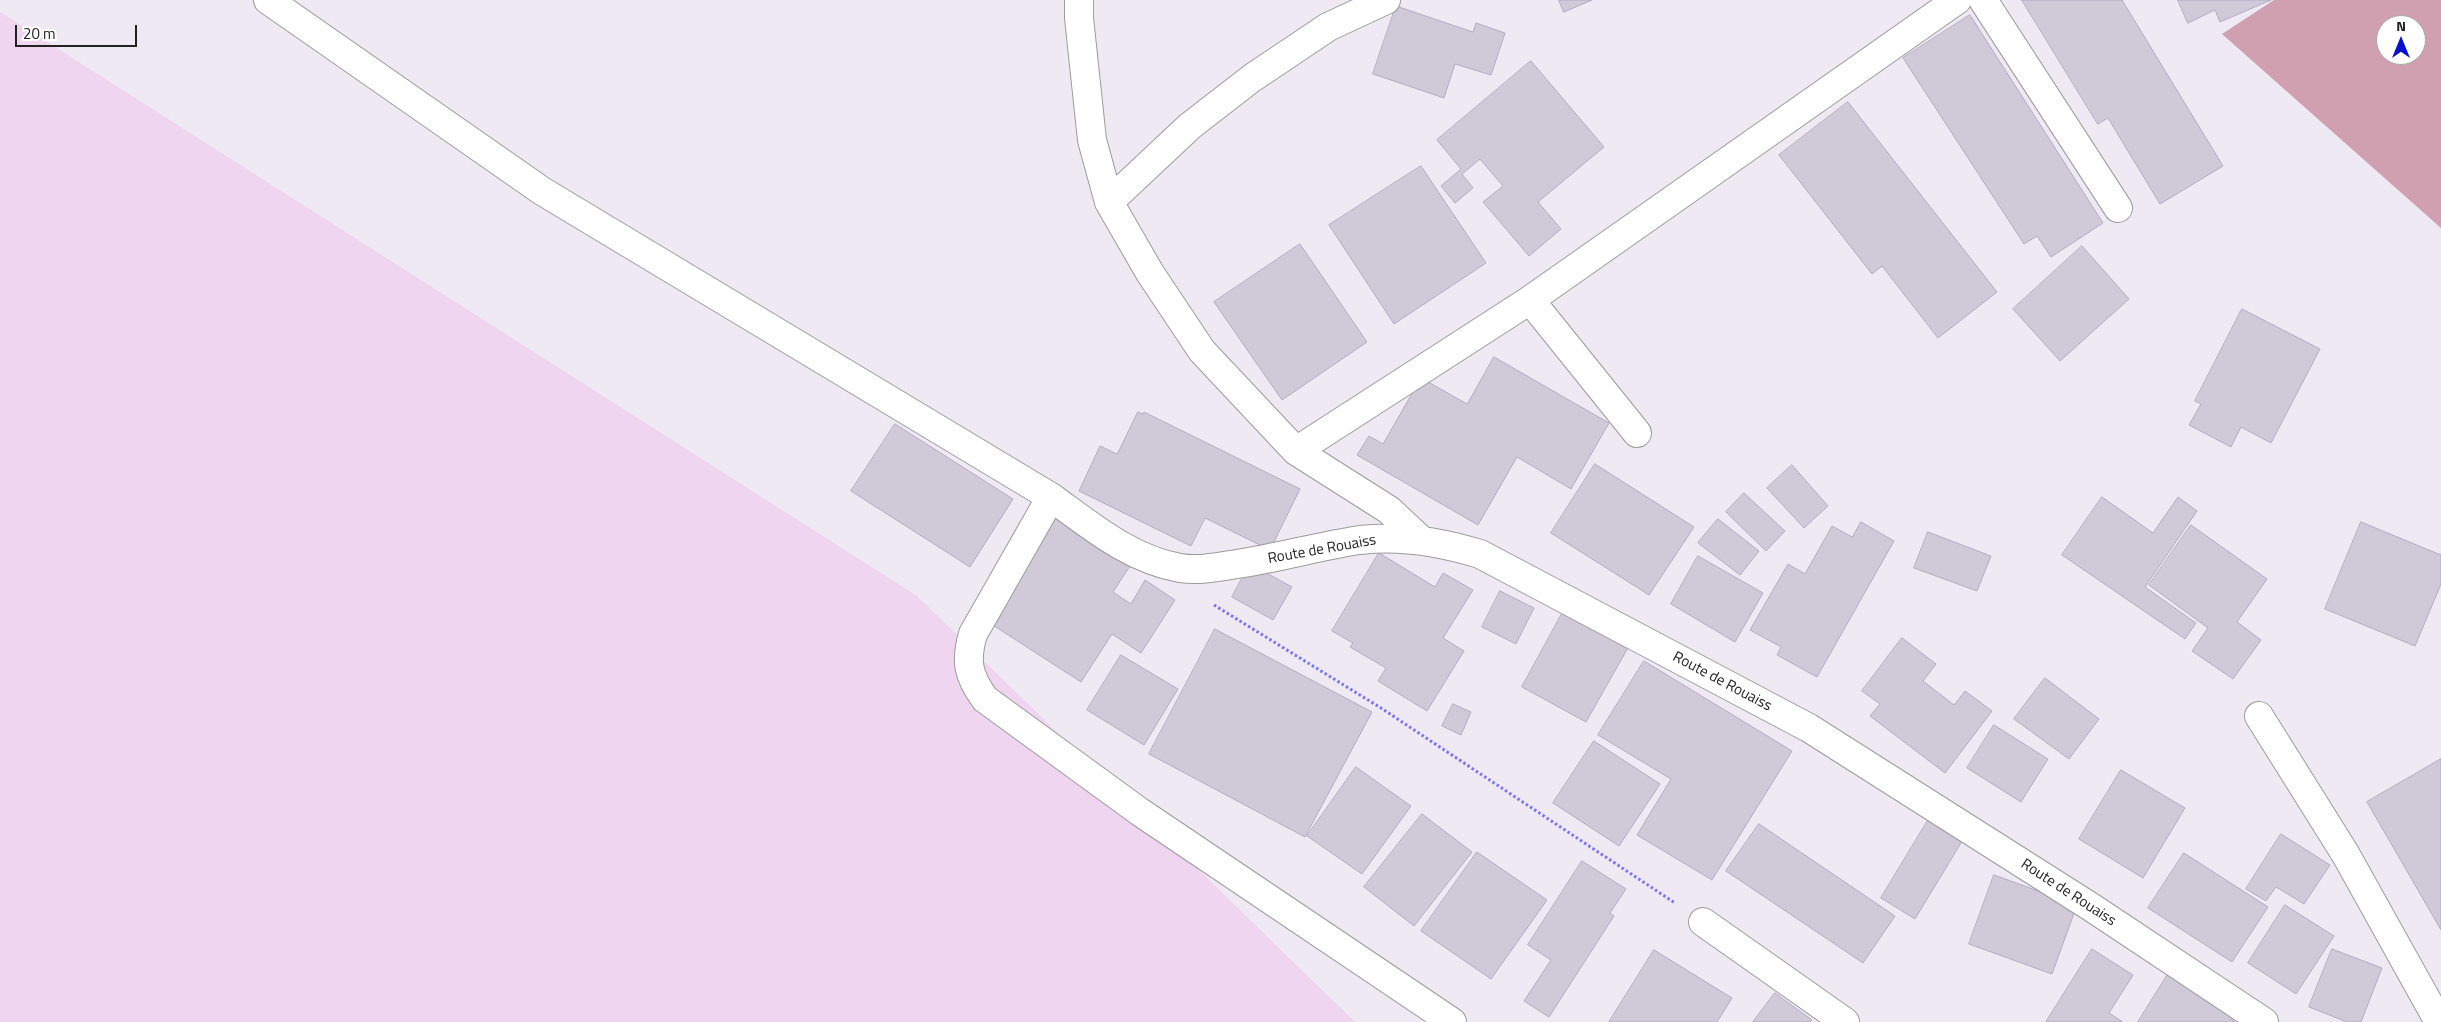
<!DOCTYPE html>
<style>
body{margin:0}
#map{position:relative;width:2441px;height:1022px;overflow:hidden;background:#eee9f2;font-family:"Titillium Web",sans-serif}
canvas{display:block}
.north{position:absolute;left:2376px;top:15px;width:50px;height:50px;box-sizing:border-box;background:#fff;border:1px solid #a7a7a7;border-radius:50%;rotate:0deg;font-size:14px;font-weight:700;line-height:20px;text-align:center;color:#222}
.north::after{content:'';display:block;margin:auto;width:18px;height:22px;background:#0511cf;clip-path:polygon(50% 0,100% 100%,50% 72%,0 100%)}
.scale{position:absolute;left:15px;top:25px;width:122px;height:22px;box-sizing:border-box;border:2px solid #222;border-top:0;padding-left:6px;font-size:15px;line-height:18px;white-space:nowrap;color:#222;-webkit-text-stroke:4px #fff;paint-order:stroke}
</style>
<div id="map">
<canvas width="2441" height="1022"></canvas>
<div class="north">N</div>
<div class="scale">20 m</div>
</div>
<script>
const c = document.querySelector('canvas').getContext('2d');
c.lineJoin = 'round';
function fillPath(path, color) {
  c.fillStyle = color;
  c.fill(path, 'evenodd');
}
function strokePath(path, color, width, dash) {
  c.strokeStyle = color;
  c.lineWidth = width;
  c.lineCap = dash ? 'butt' : 'round';
  c.setLineDash(dash || []);
  c.stroke(path);
}
function drawText(font, color, halo, rows, align = 'center') {
  c.font = font + ' "Titillium Web",sans-serif';
  c.lineWidth = 4.5;
  c.setLineDash([]);
  c.textBaseline = 'middle';
  c.strokeStyle = halo;
  c.fillStyle = color;
  for (const [text, x, y, turn = 0] of rows) {
    c.save();
    c.translate(x, y);
    c.rotate((+turn || 0) * Math.PI / 180);
    c.textAlign = isNaN(turn) ? turn : align;
    if (halo) c.strokeText(text, 0, 0);
    c.fillText(text, 0, 0);
    c.restore();
  }
}
const farmland = new Path2D(`
 M0 12 917 596 1355 1022H0Z`);
const forest = new Path2D(`
 M2274 0H2441V228L2222 34ZM2386 25H2416V55H2386Z`);
const building = new Path2D(`
 M1559 0H1592L1564 12Z
 M2022 0H2122L2223 166 2160 204 2108 118 2098 124Z
 M2178 0H2271L2220 22 2215 10 2188 23Z
 M1396 6 1473 32 1476 23 1505 33 1491 75 1455 64 1444 98 1373 74Z
 M1970 15 2103 223 2051 257 2037 236 2024 244 1903 58Z
 M1531 61 1604 147 1538 202 1561 229 1529 256 1483 202 1503 186 1480 159 1462 174 1473 188 1455 203 1441 186 1461 169 1437 140Z
 M1848 102 1997 292 1938 338 1882 266 1872 274 1779 155Z
 M1421 166 1486 263 1394 324 1329 225Z
 M1300 244 1367 342 1282 400 1214 302Z
 M2082 246 2129 299 2060 361 2013 309Z
 M2242 309 2320 349 2271 443 2241 427 2231 447 2189 425 2201 404 2195 401Z
 M1494 357 1609 423 1571 489 1517 457 1478 525 1357 455 1369 436 1383 444 1421 378 1467 404Z
 M1138 412 1143 414 1144 412 1300 489 1270 550 1205 518 1191 546 1079 491 1100 446 1117 454Z
 M895 424 1013 499 970 567 851 491Z
 M1595 464 1694 527 1649 595 1551 533Z
 M1792 465 1828 506 1804 528 1767 488Z
 M1744 493 1785 531 1766 551 1726 512Z
 M2102 497 2153 533 2178 497 2197 511 2145 587 2196 623 2185 639 2062 555Z
 M1053 516 1130 566 1113 592 1131 604 1145 580 1175 600 1141 653 1112 634 1081 682 985 620Z
 M1718 519 1759 551 1740 575 1698 543Z
 M1861 522 1894 541 1817 677 1777 655 1781 647 1750 630 1788 564 1805 574 1832 526 1852 537Z
 M2361 522 2441 555V584L2415 646 2325 609Z
 M2191 525 2267 579 2237 622 2261 640 2233 679 2192 651 2208 628 2149 585Z
 M1928 532 1991 556 1977 591 1914 568Z
 M1379 553 1435 587 1443 573 1473 590 1443 638 1464 651 1427 711 1378 681 1386 668 1350 647 1353 643 1332 631Z
 M1698 556 1763 593 1735 642 1671 604Z
 M1250 564 1292 587 1273 620 1232 597Z
 M1500 591 1534 608 1516 644 1482 627Z
 M1564 610 1629 646 1586 722 1522 687Z
 M1215 629 1372 712 1305 837 1149 754Z
 M1902 638 1936 664 1923 681 1954 705 1965 691 1992 711 1945 773 1870 716 1880 704 1862 691Z
 M1121 655 1178 689 1144 745 1087 710Z
 M1644 661 1792 751 1712 880 1637 835 1671 779 1598 735Z
 M2045 678 2099 719 2069 759 2014 719Z
 M1453 704 1471 712 1461 735 1442 726Z
 M1994 725 2048 759 2021 802 1967 768Z
 M1594 741 1660 784 1619 846 1553 803Z
 M2441 759V930L2367 802Z
 M1356 767 1411 806 1362 874 1307 836Z
 M2121 770 2185 808 2143 878 2079 839Z
 M1422 814 1472 852 1414 926 1364 887Z
 M1930 817 1964 838 1915 919 1881 898Z
 M1759 824 1895 916 1863 963 1726 871Z
 M2281 834 2330 865 2304 904 2276 887 2266 901 2246 889Z
 M1477 852 1547 900 1491 979 1421 931Z
 M2184 853 2268 907 2232 962 2148 908Z
 M1582 861 1626 889 1610 913 1614 916 1549 1017 1524 1001 1551 960 1528 945Z
 M1994 875 2077 905 2052 974 1969 944Z
 M2285 905 2334 936 2296 994 2248 963Z
 M2092 949 2133 975 2109 1013 2123 1022H2046Z
 M2332 949 2382 968 2361 1022H2347L2309 1007Z
 M1654 950 1732 998 1717 1022H1609Z
 M2168 974 2233 1014 2231 1019 2235 1022H2138Z
 M1775 993 1812 1020 1810 1022H1753Z`);
const path = new Path2D(`
 M1214 605 1381 708 1675 903`);
const minor = new Path2D(`
 M268 0 542 191 1051 497C1091 526 1130 559 1180 568 1199 571 1218 567 1237 564 1278 558 1319 546 1360 540 1401 535 1441 542 1480 554L1809 728 2091 907 2264 1022
 M1079 0V18L1092 140 1109 202 1150 273 1202 351 1296 451 1389 510 1421 540
 M1983 0 2118 208
 M1109 202 1190 126 1252 78 1328 27 1386 0
 M1530 300 1637 433
 M1296 451 1530 300 1957 0
 M1051 497 973 634C965 661 968 676 985 699L1140 812 1452 1022
 M2259 716 2346 855 2439 1022
 M1703 922 1845 1022`);
const streetNames = [
 ["Route de Rouaiss",1322,550,-10],
 ["Route de Rouaiss",1722,682,28],
 ["Route de Rouaiss",2068,893,33]
];
fillPath(farmland, '#efd5ef');
fillPath(forest, '#d09fb0');
fillPath(building, '#cfc9d8');
strokePath(building, '#b4abc3', 1);
strokePath(minor, '#9c9c9c', 30);
strokePath(path, '#7a74f7', 3, [2.5, 2.5]);
strokePath(minor, '#fff', 28);
drawText('15px', '#222', '#fff', streetNames);
</script>
